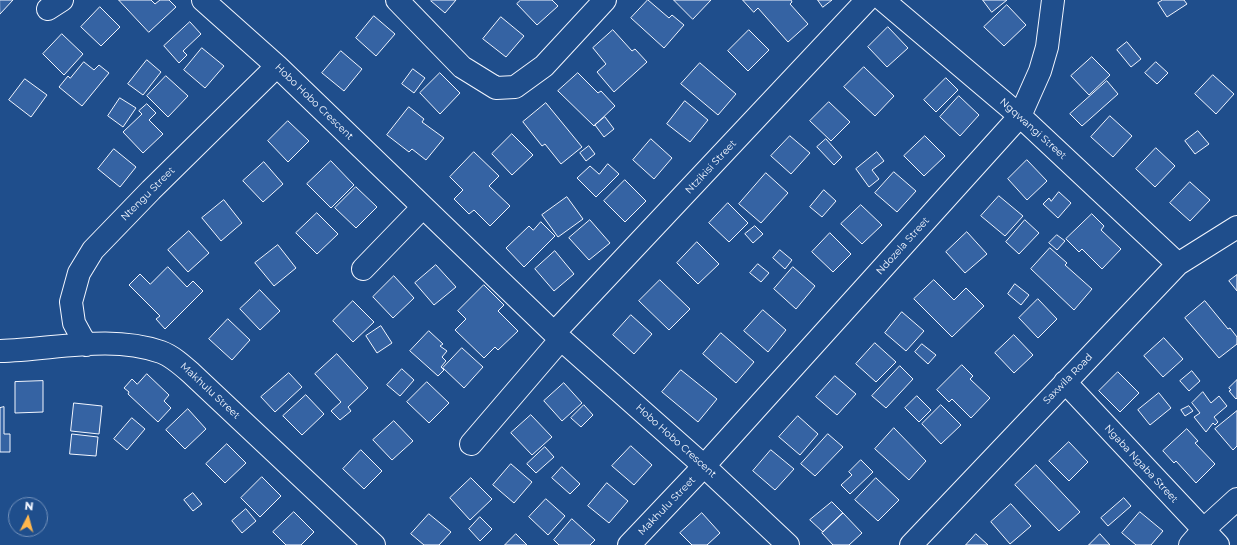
<!DOCTYPE html>
<style>
body{margin:0}
#map{position:relative;width:1237px;height:545px;overflow:hidden;background:#1f4e8c;font-family:Montserrat,sans-serif}
canvas{display:block}
.north{position:absolute;left:8px;top:497px;width:40px;height:40px;box-sizing:border-box;background:#1f4e8c;border:1px solid #7391ba;border-radius:50%;rotate:6deg;font-size:11px;font-weight:700;line-height:16px;text-align:center;color:#f2f6ff}
.north::after{content:'';display:block;margin:auto;width:14px;height:18px;background:#ffb74d;clip-path:polygon(50% 0,100% 100%,50% 72%,0 100%)}
</style>
<div id="map">
<canvas width="1237" height="545"></canvas>
<div class="north">N</div>
</div>
<script>
const c = document.querySelector('canvas').getContext('2d');
c.lineJoin = 'round';
function fillPath(path, color) {
  c.fillStyle = color;
  c.fill(path, 'evenodd');
}
function strokePath(path, color, width, dash) {
  c.strokeStyle = color;
  c.lineWidth = width;
  c.lineCap = dash ? 'butt' : 'round';
  c.setLineDash(dash || []);
  c.stroke(path);
}
function drawText(font, color, halo, rows, align = 'center') {
  c.font = font + ' Montserrat,sans-serif';
  c.lineWidth = 3;
  c.setLineDash([]);
  c.textBaseline = 'middle';
  c.strokeStyle = halo;
  c.fillStyle = color;
  for (const [text, x, y, turn = 0] of rows) {
    c.save();
    c.translate(x, y);
    c.rotate((+turn || 0) * Math.PI / 180);
    c.textAlign = isNaN(turn) ? turn : align;
    if (halo) c.strokeText(text, 0, 0);
    c.fillText(text, 0, 0);
    c.restore();
  }
}
const building = new Path2D(`
 M0 0H13L0 14Z
 M119 0H151L155 4 160 0H169L176 7 149 32Z
 M432 0H456L445 13 431 1Z
 M521 0H552L558 6 537 25 517 4Z
 M648 0 669 18 672 15 684 25 664 48 631 18Z
 M674 0H711L693 19Z
 M743 0H791L792 2 790 4 808 24 788 42 758 8 754 12Z
 M818 0H832L823 7Z
 M983 0H1007L992 12Z
 M1163 0H1184L1187 4 1167 17 1158 3Z
 M1007 5 1026 25 1004 46 984 27Z
 M100 7 120 27 101 46 81 27Z
 M374 16 395 34 376 56 356 38Z
 M501 17 524 36 506 57 483 39Z
 M190 22 201 34 183 51 187 55 179 63 164 46Z
 M888 27 908 48 887 67 868 47Z
 M613 30 632 51 635 49 647 62 614 92 597 72 606 64 593 48Z
 M749 30 769 50 748 71 728 51Z
 M62 34 83 54 64 75 43 54Z
 M1127 42 1141 59 1131 67 1117 50Z
 M202 48 224 66 205 88 184 70Z
 M341 51 362 69 344 91 322 73Z
 M1092 57 1110 75 1089 95 1071 76Z
 M147 60 161 72 143 95 128 84Z
 M84 62 94 70 99 65 109 73 82 106 59 87 68 76 70 78Z
 M1156 62 1168 73 1157 84 1145 73Z
 M700 63 736 94 718 115 681 84Z
 M864 67 894 96 875 116 844 87Z
 M413 69 425 78 414 93 402 84Z
 M440 73 460 93 440 114 420 93Z
 M578 73 598 93 601 91 615 106 594 126 558 91Z
 M1213 75 1234 94 1216 114 1195 94Z
 M166 76 188 96 168 117 147 96Z
 M946 78 958 90 936 112 924 100Z
 M25 79 47 95 31 117 9 100Z
 M1107 81 1118 94 1082 126 1070 114Z
 M959 96 979 115 960 136 940 117Z
 M120 98 136 108 123 127 108 116Z
 M685 101 708 120 690 142 667 124Z
 M829 102 850 122 831 141 810 121Z
 M546 103 582 147 561 164 545 144 542 146 523 122Z
 M147 104 156 113 149 120 163 134 143 153 123 132 142 114 139 111Z
 M409 107 424 119 422 122 444 138 426 160 412 149 409 152 387 135Z
 M1110 116 1132 136 1113 157 1091 137Z
 M605 117 614 129 604 137 595 125Z
 M288 121 309 141 288 162 268 141Z
 M1198 131 1209 144 1195 154 1185 141Z
 M512 134 533 155 512 175 492 154Z
 M790 136 810 153 791 174 771 156Z
 M925 136 945 156 924 176 904 156Z
 M651 139 672 158 654 179 633 160Z
 M826 139 842 157 834 165 817 147Z
 M589 146 595 154 586 161 580 153Z
 M1156 148 1175 166 1155 187 1136 169Z
 M114 149 136 167 120 187 98 169Z
 M474 152 499 176 489 186 510 206 490 226 474 210 469 214 454 199 463 190 450 177Z
 M877 152 884 161 872 170 879 179 869 187 856 169Z
 M1027 160 1047 181 1027 200 1008 179Z
 M331 161 354 185 331 208 307 184Z
 M264 162 283 184 263 202 243 181Z
 M608 164 619 174 596 197 577 178 590 166 599 174Z
 M894 172 916 191 897 212 875 193Z
 M766 173 788 193 761 223 739 204Z
 M625 180 646 201 625 222 604 201Z
 M1190 182 1210 200 1190 221 1170 203Z
 M356 187 377 207 356 228 335 208Z
 M824 190 836 201 822 217 810 207Z
 M1059 192 1071 203 1058 218 1043 204 1049 198 1051 201Z
 M999 196 1023 216 1005 236 981 216Z
 M567 197 583 219 558 237 542 215Z
 M224 200 242 223 221 241 202 218Z
 M728 203 748 223 729 242 709 223Z
 M861 205 882 225 862 244 841 224Z
 M317 213 338 234 317 254 296 233Z
 M1092 214 1104 226 1101 230 1121 249 1102 269 1082 249 1079 252 1066 239Z
 M590 220 610 243 589 260 569 238Z
 M1025 220 1039 233 1019 254 1006 242Z
 M541 222 555 236 524 267 506 248 529 226 533 230Z
 M755 226 763 234 753 243 745 234Z
 M189 231 209 253 188 272 168 250Z
 M967 232 987 254 965 273 946 252Z
 M830 233 851 254 833 272 812 252Z
 M1057 235 1065 241 1057 250 1049 243Z
 M697 242 719 264 698 284 677 263Z
 M278 245 296 268 274 286 255 263Z
 M1050 248 1067 263 1065 265 1092 289 1074 310 1031 269Z
 M780 250 792 260 785 269 773 258Z
 M555 251 574 274 554 291 535 269Z
 M758 264 769 273 761 282 750 273Z
 M436 265 456 287 434 305 415 283Z
 M168 267 187 287 193 281 203 291 165 329 156 319 160 316 129 285 140 274 150 284Z
 M793 267 815 286 796 309 774 289Z
 M1237 275V291L1229 281Z
 M394 276 414 298 393 318 373 297Z
 M660 280 690 309 669 330 639 301Z
 M934 280 954 300 966 288 984 306 952 337 914 299Z
 M1015 284 1029 295 1021 305 1008 294Z
 M484 285 504 305 498 311 518 331 498 350 495 347 484 358 455 330 466 319 458 311Z
 M260 290 280 311 260 330 240 309Z
 M1038 299 1057 319 1038 338 1019 318Z
 M353 301 374 322 353 342 333 321Z
 M1205 301 1228 329 1230 328 1237 337V344L1219 358 1185 318Z
 M763 310 786 330 768 352 744 331Z
 M902 312 924 331 906 351 885 333Z
 M631 315 652 334 634 354 613 335Z
 M228 319 250 340 232 360 209 339Z
 M381 326 392 343 377 353 366 336Z
 M429 331 443 344 440 346 447 351 442 357 446 361 441 367 444 370 438 376 410 351Z
 M721 333 754 362 736 383 703 354Z
 M1014 335 1033 355 1014 373 995 353Z
 M1164 338 1183 359 1163 377 1144 356Z
 M875 343 896 362 876 382 856 364Z
 M922 344 936 355 928 364 915 352Z
 M462 348 483 367 464 388 443 368Z
 M337 354 368 388 348 407 351 411 340 420 331 411 341 402 315 374Z
 M962 365 973 376 970 379 990 398 971 418 952 399 949 402 937 390Z
 M900 366 913 379 886 408 872 396Z
 M402 369 414 380 400 396 387 385Z
 M681 370 717 399 698 422 662 392Z
 M1192 371 1200 381 1189 391 1180 381Z
 M1118 372 1139 393 1120 412 1099 391Z
 M289 373 302 387 275 412 261 397Z
 M147 374 169 395 164 401 171 408 158 422 128 394 129 392 124 388 132 379 137 384Z
 M835 376 856 394 837 415 816 397Z
 M1237 380V398L1236 399 1229 391 1231 390 1229 388Z
 M43 381V412L15 413V382Z
 M427 382 449 403 429 423 407 402Z
 M564 383 582 403 562 421 544 401Z
 M1203 392 1211 403 1219 396 1227 406 1214 417 1218 422 1215 425 1213 423 1206 432 1194 417 1200 413 1192 403Z
 M1159 393 1171 408 1150 425 1138 410Z
 M306 395 324 414 302 435 283 416Z
 M917 396 931 410 919 422 905 408Z
 M74 403 102 406 99 434 71 431Z
 M584 405 593 415 581 427 571 418Z
 M941 405 961 425 941 444 922 424Z
 M1189 406 1193 411 1185 416 1181 410Z
 M4 407V434H10V452H0V408Z
 M188 409 206 429 185 449 166 430Z
 M1237 411V446L1233 450 1215 429Z
 M531 415 552 437 532 455 511 433Z
 M798 416 818 434 800 455 779 437Z
 M132 418 145 429 127 450 114 439Z
 M394 421 413 441 392 460 373 440Z
 M894 428 926 461 909 480 875 449Z
 M1187 429 1198 441 1195 443 1215 464 1196 483 1176 461 1174 463 1163 451Z
 M72 434 98 437 96 456 70 454Z
 M828 434 843 447 815 476 801 464Z
 M1069 442 1088 462 1069 481 1049 461Z
 M227 444 246 463 225 483 206 464Z
 M631 446 652 465 634 485 612 466Z
 M545 447 554 457 536 473 527 464Z
 M361 450 382 471 364 489 343 469Z
 M771 450 794 469 775 490 753 471Z
 M861 460 873 472 850 494 841 485 852 475 849 472Z
 M511 464 532 482 514 503 493 485Z
 M1036 465 1080 512 1059 531 1015 485Z
 M562 467 580 484 570 494 552 478Z
 M262 477 281 496 260 517 241 498Z
 M471 478 492 499 470 520 450 498Z
 M876 478 899 500 878 521 855 500Z
 M607 483 628 501 609 523 588 506Z
 M193 493 202 504 193 511 184 500Z
 M1124 498 1131 506 1108 526 1101 518Z
 M546 499 565 516 548 535 529 517Z
 M832 502 843 513 823 532 810 520Z
 M1011 504 1031 526 1010 544 991 522Z
 M246 509 256 521 242 533 232 521Z
 M294 512 314 532 301 545H286L273 532Z
 M1140 512 1163 531 1151 545H1136L1122 533Z
 M702 513 720 533 707 545H692L680 533Z
 M843 513 862 533 849 545H833L822 533Z
 M429 514 451 532 439 545H424L411 534Z
 M480 517 492 529 480 541 469 529Z
 M572 519 595 540 590 545H559L554 540Z
 M516 534 527 545H505Z
 M976 534 988 545H966Z
 M1100 534 1110 545H1089Z`);
const street = new Path2D(`
 M203 0 277 66 554 333 704 466 788 545
 M397 0 462 67 496 88 515 87 544 66 605 0
 M883 0 1020 116 1178 264
 M48 9 62 0
 M363 269 423 207
 M554 333 867 0
 M86 345 74 323 71 302 79 273 93 250 151 190 277 66
 M0 351C53 350 109 334 161 352 172 356 182 365 191 373L374 545
 M1065 382 1218 545
 M471 444 561 339
 M629 545 704 466 1020 116 1040 71 1047 47 1053 0
 M911 545 1178 264 1237 227
 M1190 545 1203 530 1237 499`);
const streetNames = [
 ["Hobo Hobo Crescent",314,102,44],
 ["Ngqwangi Street",1033,129,42],
 ["Ntzikisi Street",711,167,-47],
 ["Ntengu Street",148,194,-45],
 ["Ndozela Street",903,246,-48],
 ["Saxwila Road",1068,379,-46],
 ["Makhulu Street",210,391,43],
 ["Hobo Hobo Crescent",676,441,42],
 ["Ngaba Ngaba Street",1141,464,47],
 ["Makhulu Street",667,506,-46]
];
fillPath(building, '#3563a3');
strokePath(building, '#f2f6ff', 1);
strokePath(street, '#f2f6ff', 24);
strokePath(street, '#1f4e8c', 22);
drawText('10px', '#f2f6ff', '#1f4e8c', streetNames);
</script>
